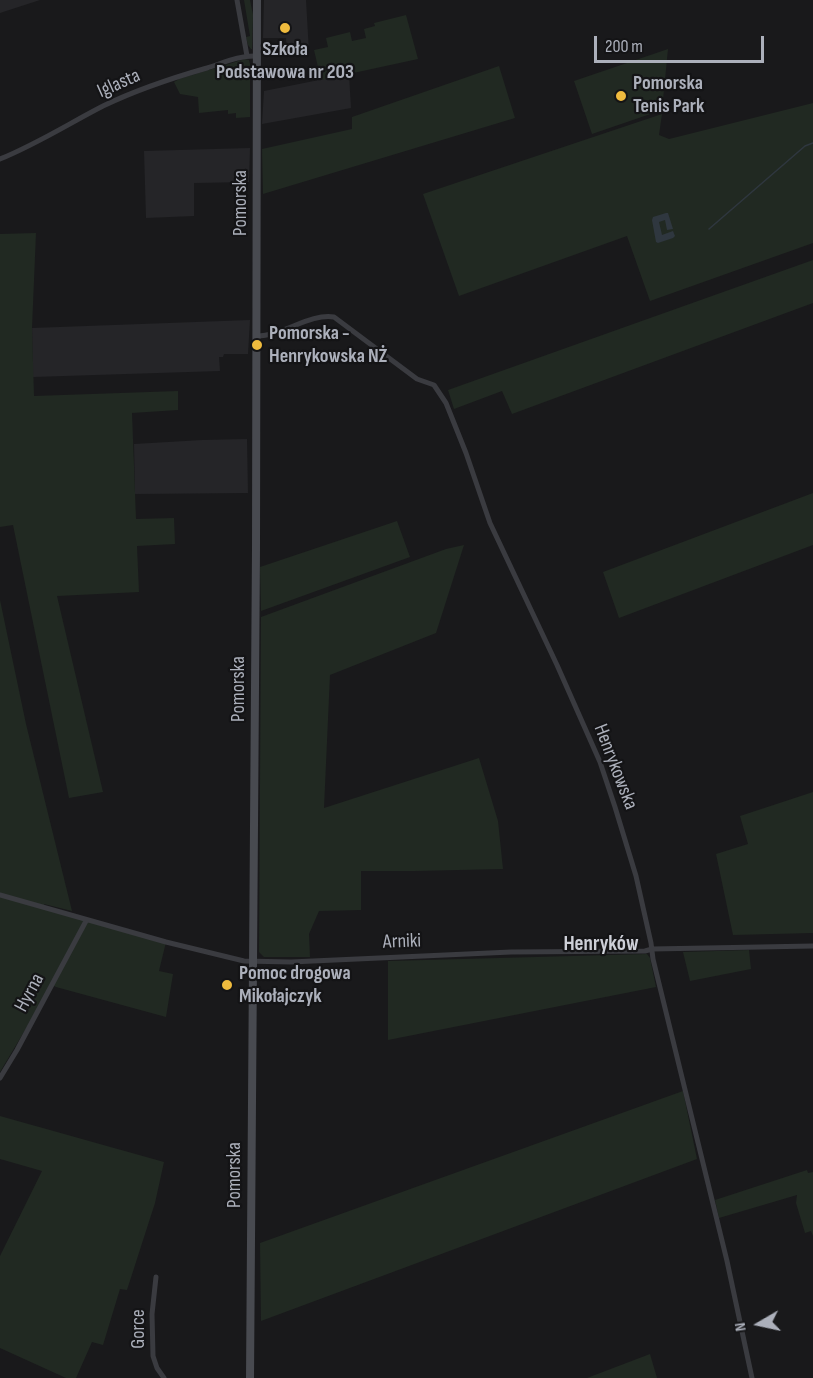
<!DOCTYPE html>
<meta charset="utf-8">
<style>
body{margin:0}
#map{position:relative;width:813px;height:1378px;overflow:hidden;background:#19191b;font-family:"Sofia Sans Condensed",sans-serif}
canvas{display:block}
.north{position:absolute;left:729px;top:1294px;width:60px;height:60px;-webkit-text-stroke:4px #141416;paint-order:stroke;rotate:261deg;font-size:16px;font-weight:700;line-height:24px;text-align:center;color:#acb0bb}
.north::after{content:'';display:block;margin:auto;width:21px;height:27px;background:#acb0bb;clip-path:polygon(50% 0,100% 100%,50% 72%,0 100%)}
.scale{position:absolute;left:594px;top:36px;width:170px;height:27px;box-sizing:border-box;border:3px solid #acb0bb;border-top:0;padding-left:8px;font-size:18px;line-height:21px;white-space:nowrap;color:#acb0bb;-webkit-text-stroke:4px #141416;paint-order:stroke}
</style>
<div id="map">
<canvas width="813" height="1378"></canvas>
<div class="north">N</div>
<div class="scale">200 m</div>
</div>
<script>
const c = document.querySelector('canvas').getContext('2d');
c.lineJoin = 'round';
function fillPath(path, color) {
  c.fillStyle = color;
  c.fill(path, 'evenodd');
}
function strokePath(path, color, width, dash) {
  c.strokeStyle = color;
  c.lineWidth = width;
  c.lineCap = dash ? 'butt' : 'round';
  c.setLineDash(dash || []);
  c.stroke(path);
}
function drawText(font, color, halo, rows, align = 'center') {
  c.font = font + ' "Sofia Sans Condensed",sans-serif';
  c.lineWidth = 4.5;
  c.setLineDash([]);
  c.textBaseline = 'middle';
  c.strokeStyle = halo;
  c.fillStyle = color;
  for (const [text, x, y, turn = 0] of rows) {
    c.save();
    c.translate(x, y);
    c.rotate((+turn || 0) * Math.PI / 180);
    c.textAlign = isNaN(turn) ? turn : align;
    if (halo) c.strokeText(text, 0, 0);
    c.fillText(text, 0, 0);
    c.restore();
  }
}
const built = new Path2D(`
 M0 0H40L0 13Z
 M264 0H306L309 52 287 54 286 38H263Z
 M349 74 351 108 262 124 264 91Z
 M250 148 249 182 194 183V216L146 218 144 151Z
 M250 320 248 354H224L223 357H219L220 371 33 377 32 328Z
 M247 439 248 493 135 494 134 444 202 440Z`);
const green = new Path2D(`
 M244 0H250L253 15 252 49H251L248 45 246 37 250 36Z
 M406 15 418 59 321 80 314 50 328 47 326 38 350 32 352 41 366 38 364 29 375 26 374 23Z
 M668 49 662 110 592 134 574 81Z
 M245 59 249 60 250 64V117L236 118V113L228 114V110L199 113 198 97 180 94 174 82 179 79Z
 M499 66 515 118 263 194 262 149 352 129V117Z
 M813 103V243L650 301 627 236 459 296 423 194 662 114 659 135 669 139Z
 M36 233 32 328 34 396 178 391V410L132 413 136 519 174 518 175 544 137 546 139 592 57 596 103 792 69 798 13 525 0 527V234Z
 M813 260V303L512 414 502 391 454 409 448 390Z
 M813 493V545L619 618 603 572Z
 M397 521 410 557 261 611 260 567Z
 M464 545 436 633 330 675 324 808 479 758 498 821 503 869 415 871H361V910L319 911 309 934 310 957H264L259 952 261 617 446 549Z
 M0 600 26 724 72 911 44 904 45 908 166 942 159 971 173 974 166 1017 56 987 52 985 0 1072Z
 M813 792V933L733 935 716 854 748 844 740 816Z
 M749 950 751 969 690 981 683 952Z
 M647 954 650 958 656 987 388 1040V961Z
 M683 1091 697 1159 261 1321 260 1243Z
 M0 1116 164 1162 155 1203 127 1290 120 1289 103 1345 92 1342 76 1378H66L0 1348V1256L42 1171 0 1159Z
 M807 1170 808 1173 813 1172V1236L811 1231 805 1233 796 1203 797 1195 719 1218 715 1200Z
 M650 1354 657 1378H587Z`);
const water = new Path2D(`
 M666 213H668L673 229 667 230 665 220 659 222 662 235 673 231 675 236 673 238 658 243 656 242 652 220 653 217Z`);
const stream = new Path2D(`
 M709 229 805 146 813 143`);
const street = new Path2D(`
 M237 0 247 56
 M0 159C37 144 68 124 103 106 136 90 172 78 207 68 223 63 240 55 257 56
 M257 336C282 336 310 313 334 317L417 379 434 385 446 403 466 453 490 523 557 665 600 762 615 807 636 876 651 943 653 959 727 1261 752 1378
 M0 895 166 942 244 961 291 962 511 952 645 951 652 949 813 946
 M0 1078 17 1050 86 921
 M156 1277 152 1314 153 1356 157 1368 164 1378`);
const secondary = new Path2D(`
 M250 1378 256 549 257 0`);
const markers = [
 [285,28,6,"#efbb3e"],
 [621,96,6,"#efbb3e"],
 [257,345,6,"#efbb3e"],
 [227,985,6,"#efbb3e"]
];
const poiNames = [
 ["Szkoła",285,50,"center"],
 ["Podstawowa nr 203",285,73,"center"],
 ["Pomorska",633,84],
 ["Tenis Park",633,107],
 ["Pomorska -",269,334],
 ["Henrykowska NŻ",269,357],
 ["Pomoc drogowa",239,974],
 ["Mikołajczyk",239,997]
];
const streetNames = [
 ["Iglasta",119,84,-24],
 ["Pomorska",241,203,-90],
 ["Pomorska",239,689,-90],
 ["Henrykowska",615,767,69],
 ["Arniki",402,942,-2],
 ["Hyrna",30,993,-62],
 ["Pomorska",235,1175,-90],
 ["Gorce",139,1329,-90]
];
const neighbourhoodNames = [
 ["Henryków",601,945]
];
fillPath(built, '#252528');
fillPath(green, '#212922');
fillPath(water, '#2f373f');
strokePath(stream, '#2f373f', 1.5);
strokePath(street, '#3a3b40', 5);
strokePath(secondary, '#484a50', 8);
for (const [x, y, r, color] of markers) {
  const dot = new Path2D();
  dot.arc(x, y, r, 0, 2 * Math.PI);
  c.fillStyle = color;
  c.fill(dot);
  strokePath(dot, '#141416', 2);
}
drawText('bold 20px', '#acb0bb', '#141416', poiNames, 'left');
drawText('20px', '#acb0bb', '#141416', streetNames);
drawText('bold 21px', '#cdcfd7', '#141416', neighbourhoodNames);
</script>
